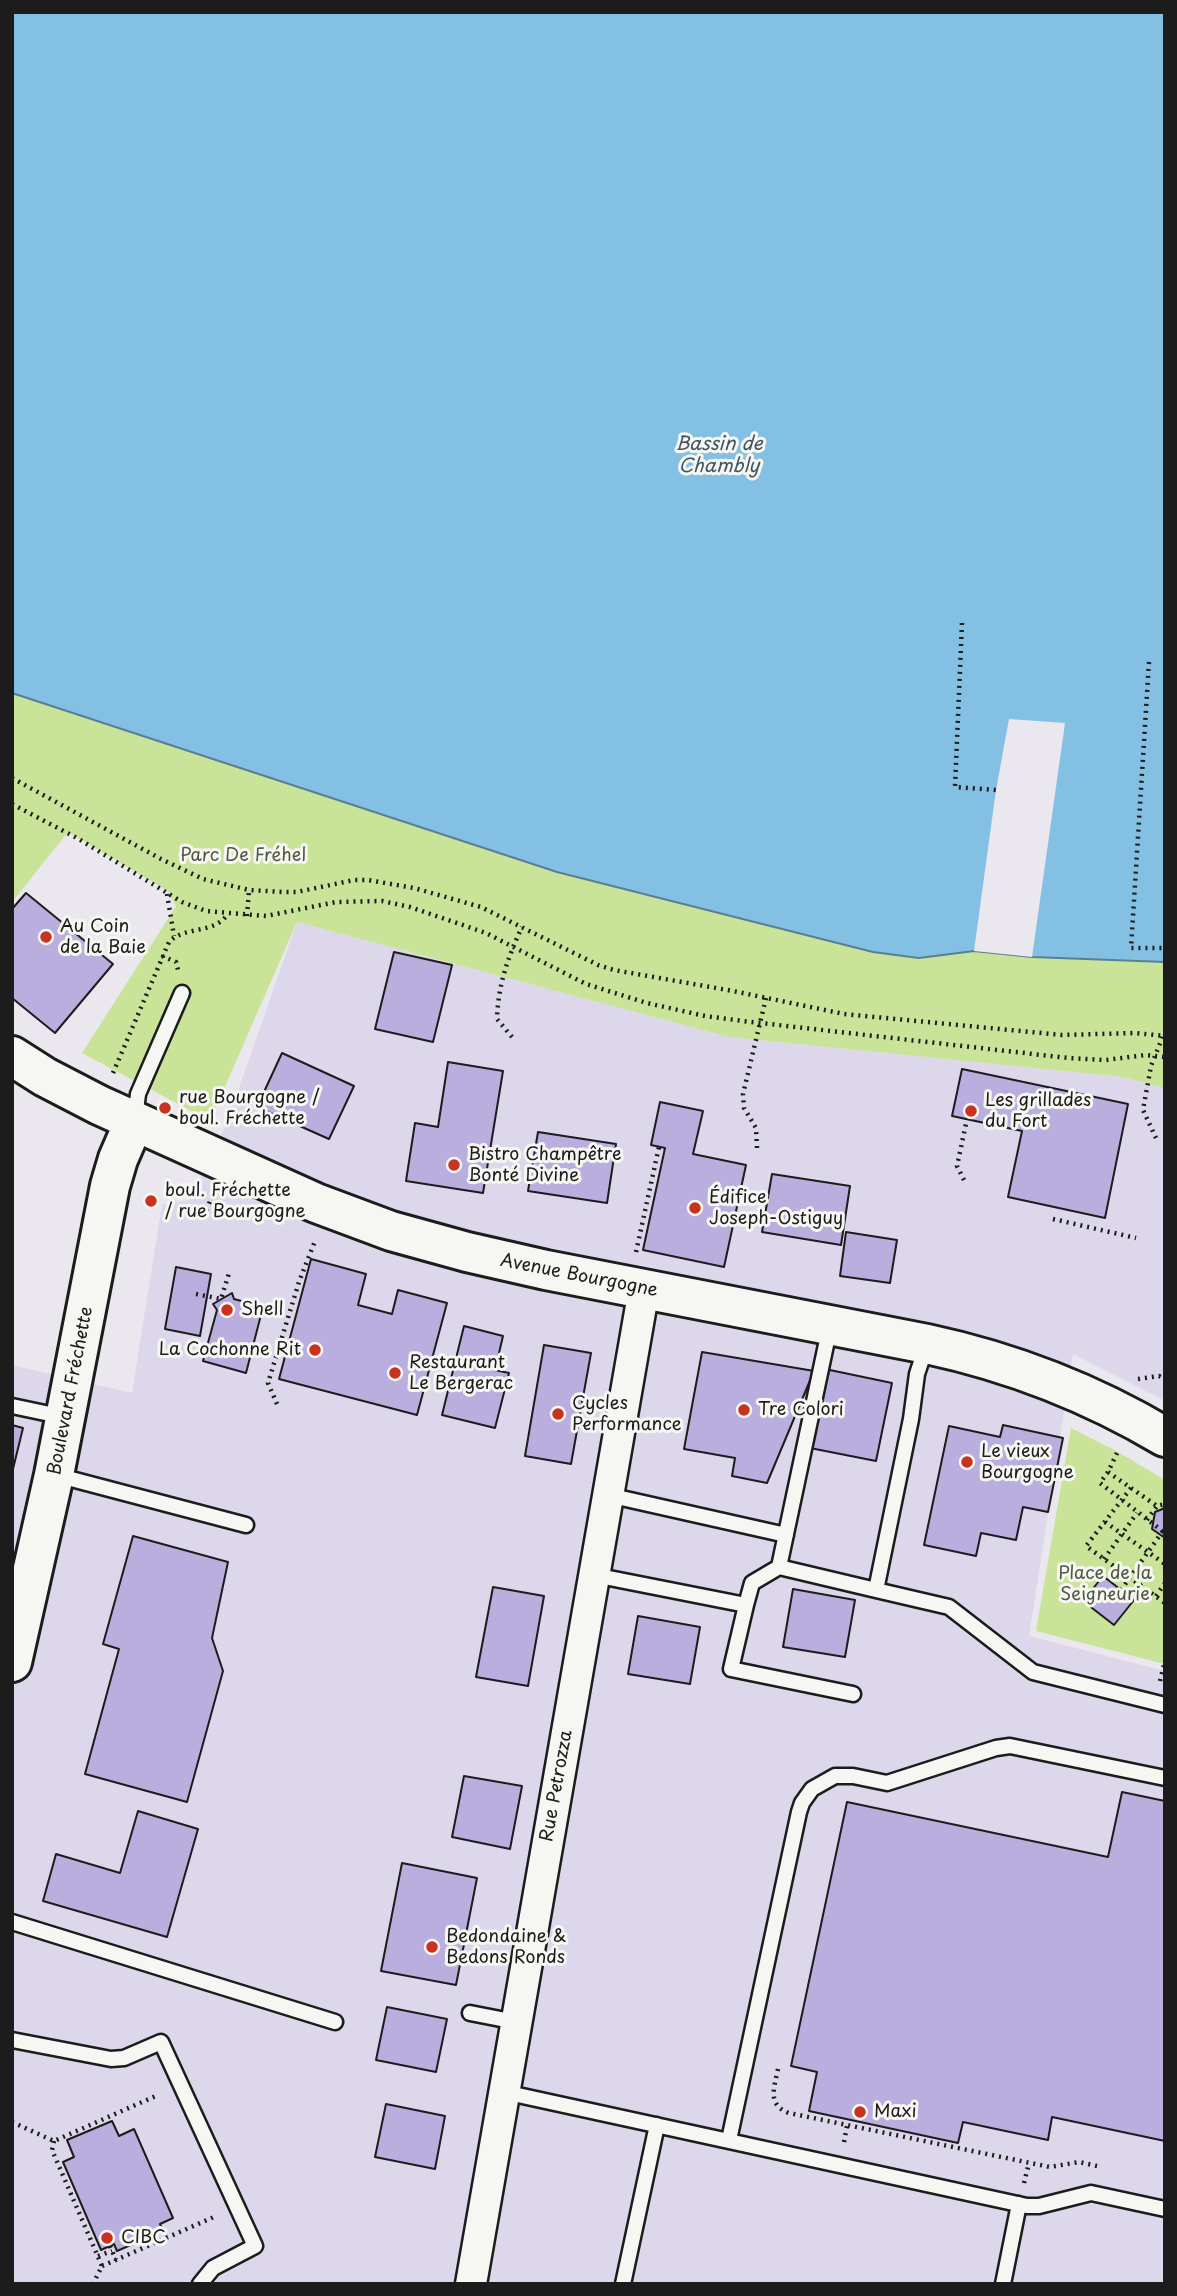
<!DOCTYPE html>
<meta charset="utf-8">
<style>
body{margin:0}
#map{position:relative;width:1177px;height:2296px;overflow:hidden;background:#eae8ee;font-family:"Playpen Sans",sans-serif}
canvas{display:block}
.frame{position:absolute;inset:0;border:14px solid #1c1c1c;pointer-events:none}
</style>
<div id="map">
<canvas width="1177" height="2296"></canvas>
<div class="frame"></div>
</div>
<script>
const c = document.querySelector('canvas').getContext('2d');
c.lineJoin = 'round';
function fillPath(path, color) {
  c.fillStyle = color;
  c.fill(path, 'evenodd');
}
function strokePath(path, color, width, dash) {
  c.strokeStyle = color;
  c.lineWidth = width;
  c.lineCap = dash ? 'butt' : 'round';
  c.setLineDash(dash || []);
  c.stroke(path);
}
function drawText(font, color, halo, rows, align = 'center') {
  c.font = font + ' "Playpen Sans",sans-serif';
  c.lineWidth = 6;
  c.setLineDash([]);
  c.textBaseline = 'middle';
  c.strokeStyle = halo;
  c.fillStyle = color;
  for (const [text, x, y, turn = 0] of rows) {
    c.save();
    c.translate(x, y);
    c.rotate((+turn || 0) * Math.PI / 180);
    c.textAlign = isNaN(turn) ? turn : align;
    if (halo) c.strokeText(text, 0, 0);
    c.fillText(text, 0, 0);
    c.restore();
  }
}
const built = new Path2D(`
 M297 922 729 1037 1123 1077 1165 1088V1401L1073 1354 1029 1636 1165 1671V2284H12V1365L132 1393 162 1204 190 1200 226 1125Z`);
const green = new Path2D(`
 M12 693 557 872 873 952 919 958 974 951 1165 958V1088L1123 1077 729 1037 297 922 210 1121 82 1053 176 906 168 891 68 832 12 902Z
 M1071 1428 1118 1452 1165 1480V1664L1036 1631Z`);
const water = new Path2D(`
 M12 12H1165V962L1032 957 974 951 919 958 873 952 557 872 12 693Z`);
const pier = new Path2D(`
 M1009 719 1065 723 1032 957 974 951 996 790Z`);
const building = new Path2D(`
 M26 893 113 964 55 1033 12 998V909Z
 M394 952 452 965 433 1042 375 1029Z
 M282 1053 354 1086 329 1139 257 1107Z
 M448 1062 503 1071 483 1193 406 1181 415 1123 438 1127Z
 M962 1069 1128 1104 1105 1218 1008 1197 1022 1131 952 1116Z
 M660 1102 703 1111 693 1154 746 1165 724 1267 643 1250 665 1148 651 1145Z
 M538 1132 616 1144 607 1203 528 1191Z
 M772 1174 850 1186 841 1245 762 1232Z
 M846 1232 897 1240 890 1283 840 1276Z
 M311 1259 366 1274 358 1305 392 1314 398 1290 447 1303 417 1415 279 1379Z
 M176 1267 211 1274 200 1336 165 1329Z
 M232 1293 234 1299 263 1307 246 1373 203 1361 217 1310 213 1304Z
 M464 1326 503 1336 495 1370 509 1373 495 1428 442 1415Z
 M544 1345 591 1353 571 1464 525 1456Z
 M702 1352 814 1371 767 1483 732 1476 735 1458 684 1449Z
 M825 1369 892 1383 876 1461 810 1448Z
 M12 1425 23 1428 12 1473Z
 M1003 1425 1063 1438 1048 1512 1023 1507 1016 1540 981 1533 976 1556 924 1545 949 1426 1000 1437Z
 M1165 1508V1538L1152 1529 1155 1512Z
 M133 1536 228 1562 212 1638 223 1671 187 1802 85 1774 119 1649 103 1644Z
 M1103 1576 1134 1600 1114 1625 1083 1601Z
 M493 1587 544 1596 528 1686 476 1677Z
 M793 1589 855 1600 845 1657 783 1647Z
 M638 1616 700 1627 690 1684 628 1674Z
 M464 1776 522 1786 510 1849 452 1837Z
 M1122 1792 1165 1801V2141L1052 2117 1048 2140 963 2122 958 2143 809 2111 817 2072 791 2066 847 1802 1108 1857Z
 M138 1811 198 1829 167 1937 43 1901 56 1854 120 1873Z
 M402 1863 477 1878 456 1985 381 1971Z
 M387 2007 447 2019 436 2072 376 2060Z
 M386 2104 445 2116 435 2169 375 2157Z
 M112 2121 119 2136 134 2129 173 2218 160 2224 163 2231 117 2251 114 2244 101 2250 63 2162 74 2157 67 2140Z`);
const path = new Path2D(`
 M962 623 955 787 996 790
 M1149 662 1131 948H1165
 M12 778 161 859 203 879 249 890 283 892H297L354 880H368L414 888 481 907 598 965 614 970 733 991 844 1014 1062 1035 1135 1033 1165 1036
 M12 804 77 838 182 902 206 911 266 916 336 902 382 901 410 907 486 933 586 984 647 1003 705 1016 743 1021 1068 1058 1106 1060 1146 1055 1165 1057
 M167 894 174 936
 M247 916 249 890
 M162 956 176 962 178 970
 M512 1037 497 1019C498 985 508 957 522 927
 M113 1073 169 942C184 926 214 934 227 915
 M1156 1138 1143 1110 1151 1066 1163 1036
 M757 1148 756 1128 744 1108 743 1094 766 998
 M964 1180 957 1166 967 1119
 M206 1210 213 1195
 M1053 1219 1136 1238
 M636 1252 659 1147
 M196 1294 221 1299 230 1270
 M1138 1379 1159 1376 1165 1379
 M277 1404 268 1383 299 1282 315 1241
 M1117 1453 1108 1472 1131 1488 1086 1546 1165 1603
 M1108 1472 1100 1483 1165 1533
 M1131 1488 1157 1506 1165 1504
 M1147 1520 1157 1506
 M1105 1522 1165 1564
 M1104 1559 1137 1513
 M1121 1590 1165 1528
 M1156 1596 1165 1583
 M1160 1681 1165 1661
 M778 2069C774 2088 767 2105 789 2113L1050 2167 1079 2162 1097 2166
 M12 2122 54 2141 158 2095
 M54 2141 52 2150 102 2266 93 2284
 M844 2142 847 2126
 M1024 2183 1029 2163
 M110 2246 116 2260
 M98 2256 112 2251
 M102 2266 214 2217`);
const lane = new Path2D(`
 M135 1119 138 1094 182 993
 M830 1326 779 1567 876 1590
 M926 1347 917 1374 911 1419 876 1590 949 1607 1033 1672 1165 1705
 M12 1406 64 1417
 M56 1475 246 1525
 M608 1495 786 1535
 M594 1575 746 1605 752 1583 779 1567
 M746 1605 731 1669 853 1694
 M12 1922 335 2022
 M470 2013 516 2022
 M12 2040 111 2059 124 2058 161 2042 255 2246 213 2268 200 2284
 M504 2092 1027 2206H1039L1091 2193 1165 2209
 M729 2140 799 1812 802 1803 812 1789 835 1776H853L887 1783 996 1748 1010 1746 1165 1778
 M623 2284 657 2125
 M1003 2284 1019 2204`);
const street = new Path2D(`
 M471 2284 644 1289`);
const secondary = new Path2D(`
 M12 1056 45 1077 99 1105 316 1203 391 1231 467 1252 546 1270 927 1344C1011 1362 1091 1393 1165 1437
 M12 1662 54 1475 110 1186 118 1159 134 1122`);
const markers = [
 [46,937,7,"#c8321e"],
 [165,1108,7,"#c8321e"],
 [971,1111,7,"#c8321e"],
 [454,1165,7,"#c8321e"],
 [151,1201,7,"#c8321e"],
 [695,1208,7,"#c8321e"],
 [227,1310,7,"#c8321e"],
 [315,1350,7,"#c8321e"],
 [395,1373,7,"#c8321e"],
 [744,1410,7,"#c8321e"],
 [558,1414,7,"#c8321e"],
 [967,1462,7,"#c8321e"],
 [432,1947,7,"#c8321e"],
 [860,2112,7,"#c8321e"],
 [107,2238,7,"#c8321e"]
];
const parkNames = [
 ["Parc De Fréhel",243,856],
 ["Place de la",1105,1574],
 ["Seigneurie",1105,1595]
];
const poiNames = [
 ["Au Coin",60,927],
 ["de la Baie",60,948],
 ["rue Bourgogne /",179,1098],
 ["boul. Fréchette",179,1119],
 ["Les grillades",985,1101],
 ["du Fort",985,1122],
 ["Bistro Champêtre",468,1155],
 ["Bonté Divine",468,1176],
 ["boul. Fréchette",165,1191],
 ["/ rue Bourgogne",165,1212],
 ["Édifice",709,1198],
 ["Joseph-Ostiguy",709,1219],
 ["Shell",241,1310],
 ["La Cochonne Rit",301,1350,"right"],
 ["Restaurant",409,1363],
 ["Le Bergerac",409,1384],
 ["Cycles",572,1404],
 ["Performance",572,1425],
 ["Tre Colori",758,1410],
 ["Le vieux",981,1452],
 ["Bourgogne",981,1473],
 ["Bedondaine &",446,1937],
 ["Bedons Ronds",446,1958],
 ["Maxi",874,2112],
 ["CIBC",121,2238]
];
const streetNames = [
 ["Avenue Bourgogne",579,1276,11],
 ["Boulevard Fréchette",71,1391,-79],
 ["Rue Petrozza",557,1786,-80]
];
const waterNames = [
 ["Bassin de",719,445],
 ["Chambly",719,467]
];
fillPath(built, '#dcd7ea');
fillPath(green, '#c9e399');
fillPath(water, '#84c0e4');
strokePath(water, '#5a7e94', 2);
fillPath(pier, '#eae8ee');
fillPath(building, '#baaedf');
strokePath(building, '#1c1c1c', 2);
strokePath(lane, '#1c1c1c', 19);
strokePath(street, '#1c1c1c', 35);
strokePath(secondary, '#1c1c1c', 44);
strokePath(path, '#1c1c1c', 4.5, [2, 5]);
strokePath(lane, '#f6f6f2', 14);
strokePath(street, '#f6f6f2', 30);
strokePath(secondary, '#f6f6f2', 38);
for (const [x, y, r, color] of markers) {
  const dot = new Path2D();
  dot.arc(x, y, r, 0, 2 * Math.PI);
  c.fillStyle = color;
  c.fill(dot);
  strokePath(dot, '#f6f6f2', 2.5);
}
drawText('18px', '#505842', '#f6f6f2', parkNames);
drawText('18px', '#1c1c1c', '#f6f6f2', poiNames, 'left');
drawText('18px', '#1c1c1c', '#f6f6f2', streetNames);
drawText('italic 19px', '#405562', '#f6f6f2', waterNames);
</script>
